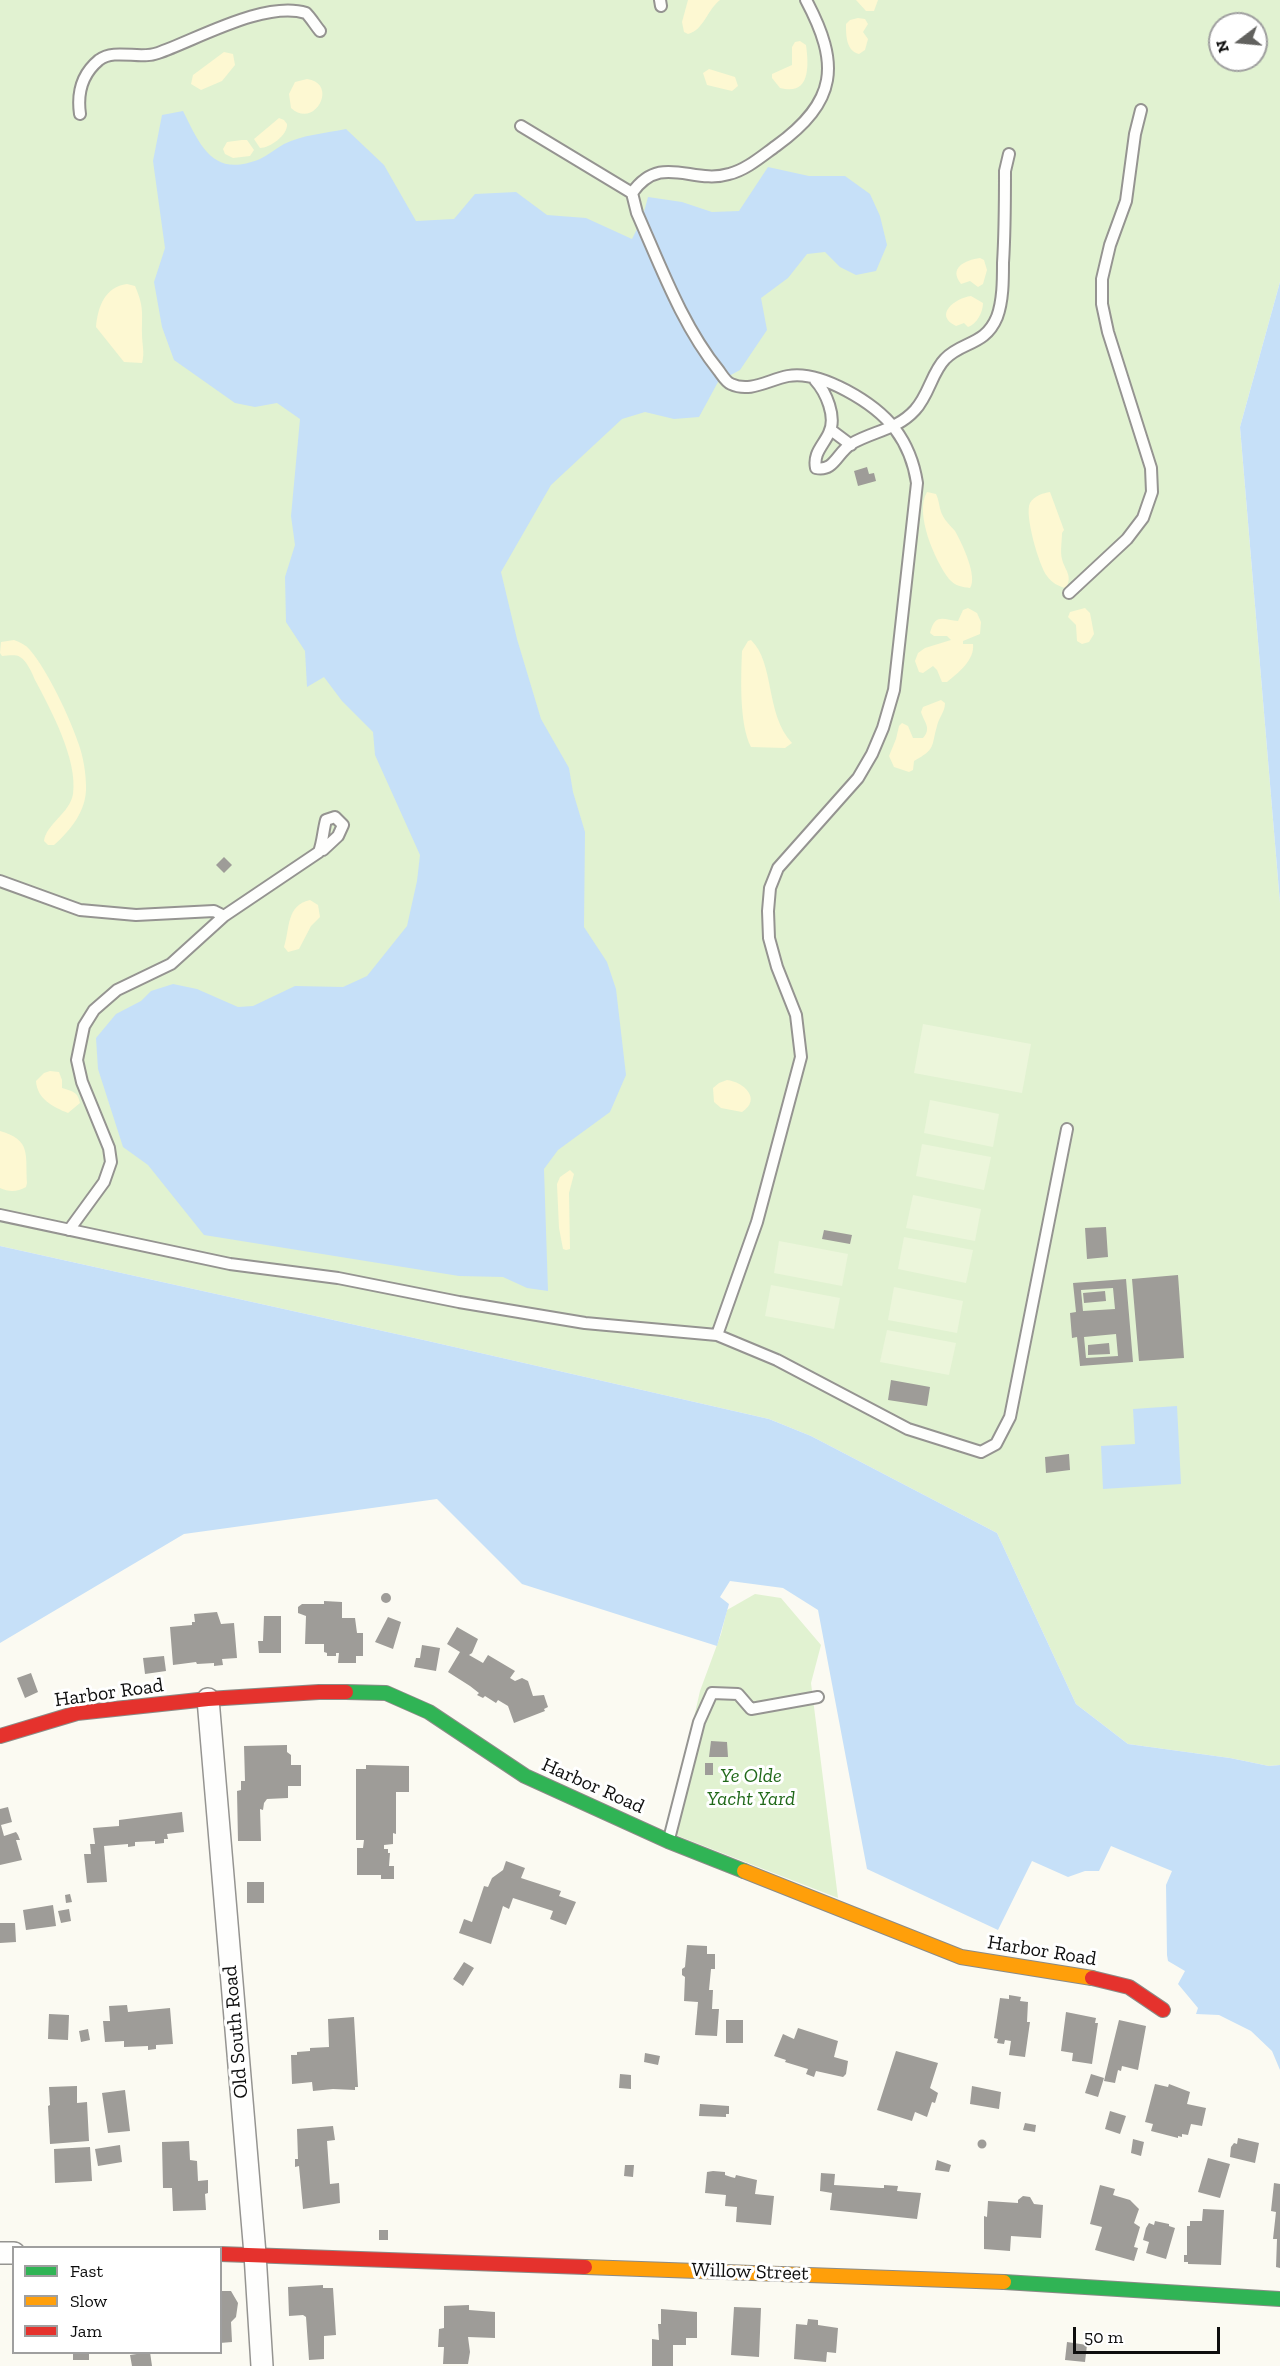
<!DOCTYPE html>
<style>
body{margin:0}
#map{position:relative;width:1280px;height:2366px;overflow:hidden;background:#fbfaf2;font-family:"Zilla Slab",serif}
canvas{display:block}
.legend{position:absolute;left:12px;top:2246px;width:210px;height:108px;box-sizing:border-box;background:#fff;border:2px solid #9f9f9f;margin:0;padding:8px 10px;list-style:none;font-size:18px;color:#0e0e0e}
.legend li{display:flex;align-items:center;gap:12px;height:30px}
.legend b{width:30px;border:2px solid #9f9f9f}
.north{position:absolute;left:1208px;top:12px;width:60px;height:60px;box-sizing:border-box;background:#fff;border:2px solid #9f9f9f;border-radius:50%;rotate:254deg;font-size:16px;font-weight:700;line-height:24px;text-align:center;color:#0e0e0e}
.north::after{content:'';display:block;margin:auto;width:21px;height:27px;background:#61615e;clip-path:polygon(50% 0,100% 100%,50% 72%,0 100%)}
.scale{position:absolute;left:1073px;top:2327px;width:147px;height:27px;box-sizing:border-box;border:3px solid #0e0e0e;border-top:0;padding-left:8px;font-size:18px;line-height:21px;white-space:nowrap;color:#0e0e0e;-webkit-text-stroke:4px #fff;paint-order:stroke}
</style>
<div id="map">
<canvas width="1280" height="2366"></canvas>
<ul class="legend">
<li><b style="height:8px;background:#30b455"></b>Fast</li>
<li><b style="height:8px;background:#ff9f0a"></b>Slow</li>
<li><b style="height:8px;background:#e5322d"></b>Jam</li>
</ul>
<div class="north">N</div>
<div class="scale">50 m</div>
</div>
<script>
const c = document.querySelector('canvas').getContext('2d');
c.lineJoin = 'round';
function fillPath(path, color) {
  c.fillStyle = color;
  c.fill(path, 'evenodd');
}
function strokePath(path, color, width, dash) {
  c.strokeStyle = color;
  c.lineWidth = width;
  c.lineCap = dash ? 'butt' : 'round';
  c.setLineDash(dash || []);
  c.stroke(path);
}
function drawText(font, color, halo, rows, align = 'center') {
  c.font = font + ' "Zilla Slab",serif';
  c.lineWidth = 6;
  c.setLineDash([]);
  c.textBaseline = 'middle';
  c.strokeStyle = halo;
  c.fillStyle = color;
  for (const [text, x, y, turn = 0] of rows) {
    c.save();
    c.translate(x, y);
    c.rotate((+turn || 0) * Math.PI / 180);
    c.textAlign = isNaN(turn) ? turn : align;
    if (halo) c.strokeText(text, 0, 0);
    c.fillText(text, 0, 0);
    c.restore();
  }
}
const green = new Path2D(`
 M0 0H1280V282L1240 427 1280 903V1765L1269 1766 1230 1758 1128 1744 1076 1704 997 1533 811 1436 769 1419 428 1341 0 1246ZM1220 24H1256V60H1220Z
 M755 1594 781 1598 821 1645 811 1683 838 1898 668 1832 700 1691 721 1634 727 1610Z`);
const sand = new Path2D(`
 M688 0H720C707 10 704 30 688 34L684 32 682 22Z
 M856 0H878L874 11H866Z
 M858 18 865 19 868 24 863 32 868 39 865 50 859 54C846 51 846 35 846 24L850 20Z
 M800 41 806 45C809 67 810 96 780 88L772 78V74L792 65V47L795 42Z
 M224 52 233 54 235 65 222 81 201 90 191 84 193 75Z
 M709 69 735 77 738 86 732 91 707 85 703 73Z
 M307 79C339 83 315 130 291 108L289 94 295 82Z
 M279 118 284 120 287 124C288 135 270 148 260 148L254 139Z
 M242 140H247L254 150 250 156 233 158 225 154 223 149 227 142Z
 M980 258 984 260 987 270 983 284 978 287 970 281 961 284C948 268 965 260 980 258Z
 M127 284 135 286C144 307 142 312 142 334 142 345 145 353 142 363L124 362 96 327C98 306 105 287 127 284Z
 M971 296 983 303C983 312 977 324 968 327L964 323 956 326C933 315 955 298 971 296Z
 M927 492 936 494C939 500 939 506 941 512 944 520 950 525 955 531 962 543 978 577 970 588 962 587 955 586 949 579 935 561 914 513 927 492Z
 M1050 492 1064 530 1062 533C1062 541 1060 552 1062 559 1065 571 1073 575 1066 588 1059 587 1051 582 1047 576 1039 566 1024 514 1030 503 1034 496 1043 493 1050 492Z
 M968 608 977 613 981 622 980 634 963 641V644H973C975 660 958 673 947 682H942L937 670 933 666 923 673 919 672 915 661 918 653 925 648 951 640 947 636H934L930 633C935 612 944 620 958 621L963 610Z
 M1085 608 1090 613 1094 634 1089 642 1082 644 1077 641 1076 625 1068 617 1070 612Z
 M14 640C20 642 26 645 30 650 48 671 70 718 79 745 83 756 86 773 86 786 87 810 71 830 54 845H48L44 841C46 824 70 813 73 794 78 760 51 710 35 680 32 673 27 661 20 657 15 654 8 656 2 656L0 653 1 642Z
 M751 640C775 663 765 714 792 743L785 748 751 747C739 724 741 677 742 651L748 641Z
 M941 700 945 703C945 712 939 717 937 726 931 747 936 749 914 761L913 770 909 772 894 767 889 756 896 739 899 726 902 723 908 726 913 738H923C932 728 924 722 921 712L923 707Z
 M310 900 318 905 320 917 311 926 299 949 288 952 284 947C290 929 286 905 310 900Z
 M50 1071 59 1072 62 1080V1088C71 1091 78 1091 80 1103L68 1113C53 1107 37 1099 36 1081L44 1073Z
 M727 1080C744 1082 762 1099 742 1112L721 1108 714 1102 713 1088 719 1083Z
 M0 1131C32 1140 25 1155 27 1183L26 1187C17 1192 9 1192 0 1188Z
 M570 1170 574 1174 569 1193 570 1249 566 1250 563 1249 559 1228 557 1184 560 1177Z`);
const pitch = new Path2D(`
 M923 1024 1031 1044 1022 1093 914 1073Z
 M930 1100 999 1114 993 1147 924 1133Z
 M922 1144 991 1157 984 1190 916 1176Z
 M913 1195 981 1209 975 1241 906 1228Z
 M904 1237 973 1250 966 1283 898 1269Z
 M779 1241 848 1254 842 1286 774 1273Z
 M771 1285 840 1298 834 1329 765 1316Z
 M894 1287 963 1301 957 1333 888 1320Z
 M887 1330 956 1343 949 1375 880 1362Z`);
const water = new Path2D(`
 M183 111C201 147 213 178 260 159 268 155 275 149 284 144 302 135 326 133 346 129L384 165 416 221 454 219 475 194 516 192 547 215 586 218 632 239 642 219 648 197 682 202 712 212 739 211 768 167 809 176H845L870 194 880 216 887 245 876 271 856 275 840 267 825 252 807 254 788 278 761 298 767 330 740 370 718 382 699 417 674 419 645 412 622 419 551 485 501 572 517 639 541 719 569 768 573 792 585 832 584 927 607 962 616 989 626 1075 610 1112 558 1150 544 1169 548 1291 527 1288 503 1277 459 1276 204 1235 148 1165 123 1147 98 1069 96 1038 116 1014 141 1001 151 991 173 984 197 989 238 1007 253 1006 295 986 343 987 367 976 407 926 417 881 420 855 375 755 373 732 342 701 324 677 307 687 305 651 286 622 285 577 295 545 291 516 300 419 277 403 255 407 235 403 174 360 162 327 154 282 165 248 153 161 162 115Z
 M1280 282V903L1240 427Z
 M0 1246 428 1341 769 1419 811 1436 997 1533 1076 1704 1128 1744 1230 1758 1269 1766 1280 1765V2070L1272 2051 1251 2031 1219 2015 1196 2014 1198 2008 1178 1984 1185 1971 1168 1961 1167 1955 1166 1885 1172 1871 1111 1846 1099 1871H1085L1068 1877 1032 1861 998 1930 867 1869 818 1610 783 1588 730 1581 720 1597 729 1604 717 1646 522 1584 437 1499 184 1534 0 1643Z
 M1177 1406 1181 1484 1103 1489 1101 1446 1135 1444 1133 1409Z`);
const building = new Path2D(`
 M867 467 869 474 874 473 876 481 858 486 854 471Z
 M224 857 232 865 224 873 216 865Z
 M1106 1227 1108 1257 1087 1259 1085 1228Z
 M824 1230 852 1235 850 1244 822 1239Z
 M1178 1275 1184 1358 1139 1361 1132 1279Z
 M1126 1279 1133 1362 1080 1366 1077 1337 1072 1338 1070 1313 1076 1312 1073 1283ZM1113 1288 1115 1309 1083 1311 1081 1290ZM1116 1334 1118 1356 1086 1358 1084 1337Z
 M1105 1291 1106 1301 1084 1303 1083 1293Z
 M1109 1343 1110 1354 1088 1355V1345Z
 M891 1380 930 1387 927 1406 888 1400Z
 M1069 1454 1070 1470 1046 1473 1045 1457Z
 M381 1598a5 5 0 1 1 10 0a5 5 0 1 1-10 0Z
 M324 1601 342 1602V1618H355L357 1633H363V1656H356V1663H338L339 1653H336V1656H327V1653L324 1652V1644H305L306 1616 298 1613V1607L302 1604H324Z
 M217 1612 221 1624 234 1623 237 1658 222 1659 223 1665 214 1666V1663L197 1664 196 1662 173 1665 170 1627 192 1625V1622H195L194 1614Z
 M264 1616H281V1653H259L258 1641H263Z
 M388 1617 401 1622 393 1649 375 1642Z
 M457 1627 478 1639 472 1653 469 1655 483 1663 488 1655 515 1671 510 1678 515 1681 522 1678 528 1681 533 1696 544 1695 548 1707 544 1709 545 1711 514 1723 508 1706 498 1700 496 1703 485 1696 483 1698 477 1695 479 1693 470 1686 448 1672 460 1652 447 1644Z
 M422 1645 440 1648 436 1671 414 1667 416 1658H420Z
 M164 1656 166 1671 145 1674 143 1658Z
 M31 1673 38 1692 25 1698 17 1678Z
 M711 1741 727 1742 728 1757H709Z
 M287 1745V1752L291 1755V1765H301V1786H288V1798L267 1799 264 1803 263 1810 260 1809 261 1841H238L237 1791 241 1790V1781H245L244 1746Z
 M705 1763H713V1775H705Z
 M366 1765 409 1766V1792H396V1834L393 1833V1844L384 1845V1849H388V1853H390L389 1866H394V1879H381V1875H357V1848H363L364 1840H356V1769H366Z
 M8 1807 12 1822 1 1825 4 1836 16 1832 18 1835 20 1840H16L22 1860 0 1865V1809Z
 M182 1812 184 1832 167 1834 168 1839H164V1843L155 1844V1841L135 1842V1846L128 1847V1844L104 1846 107 1882 87 1883 84 1854H91L90 1844H95L93 1828 119 1826V1820Z
 M506 1861 525 1868 521 1878 561 1891 559 1896 576 1902 566 1925 550 1919 553 1911 513 1898 509 1909 503 1906 491 1944 459 1933 464 1919 472 1922 484 1886 488 1887 492 1878 503 1870Z
 M247 1882H264V1903H247Z
 M70 1894 72 1902 66 1903 65 1895Z
 M53 1905 56 1926 26 1930 23 1910Z
 M69 1909 71 1921 61 1923 58 1911Z
 M0 1923H15L16 1942 0 1943Z
 M687 1945 707 1946V1954H715V1969H711L709 1990H713L712 2009H719L717 2036 695 2035 698 2002 684 2001 685 1977 682 1975V1969L685 1967Z
 M464 1962 474 1968 463 1986 453 1979Z
 M1009 1995 1021 1997 1020 2001 1028 2002 1027 2022H1030L1025 2057 1009 2055 1011 2041 1005 2040 1004 2044 997 2043 998 2039 994 2038 1000 1998 1009 1999Z
 M127 2005 128 2012 170 2008 173 2044 156 2045V2049L148 2050V2046L124 2047V2041L105 2042 103 2021H110L109 2006Z
 M1066 2012 1096 2018 1095 2023H1098L1092 2064 1072 2061 1073 2053 1061 2051Z
 M49 2014 69 2015 68 2040 48 2039Z
 M354 2017 358 2087H355V2090L333 2089 313 2091 312 2082 292 2084 291 2055H297V2052L310 2051V2048L329 2047 328 2019Z
 M726 2020H743V2043H726Z
 M1119 2020 1146 2026 1138 2070 1122 2066 1121 2071 1118 2070 1115 2083 1104 2081Z
 M798 2028 838 2041 834 2057 848 2061 846 2074 843 2077 816 2071 814 2077 806 2074 808 2069 785 2062 786 2060 774 2056 783 2034 794 2039Z
 M88 2029 90 2040 81 2042 79 2031Z
 M896 2051 938 2063 930 2088 938 2093 935 2103 932 2102 927 2117 915 2112 912 2121 877 2110Z
 M645 2053 660 2056 658 2065 644 2062Z
 M620 2074 631 2075V2089L619 2088Z
 M1091 2074 1104 2078 1098 2097 1085 2093Z
 M1155 2084 1168 2087 1169 2084 1190 2092 1187 2104 1206 2108 1202 2126 1191 2124 1188 2135 1182 2134V2137L1178 2136V2138L1151 2131 1153 2124 1145 2122Z
 M77 2086V2103L87 2102 89 2141 50 2144 48 2106 50 2105 49 2087Z
 M972 2086 1001 2092 999 2109 970 2104Z
 M125 2090 130 2131 108 2133 102 2093Z
 M700 2104 729 2106V2114H726V2117L699 2116Z
 M1110 2111 1126 2116 1120 2134 1105 2129Z
 M1025 2123 1036 2125 1035 2132 1023 2130Z
 M333 2126 335 2140 327 2141 330 2184 339 2183 340 2203 303 2209 299 2166 295 2167V2159H298L297 2129Z
 M1238 2138 1259 2143 1255 2163 1230 2157 1231 2147 1234 2143 1237 2144Z
 M1133 2139 1144 2142 1141 2156 1131 2153Z
 M977.5 2144a4.5 4.5 0 1 1 9 0a4.5 4.5 0 1 1-9 0Z
 M189 2141 190 2160 197 2161 198 2181 208 2180V2193L205 2194 206 2210 173 2211 172 2188H163L162 2142Z
 M120 2145 122 2162 98 2166 95 2149Z
 M90 2147 92 2181 55 2183 54 2149Z
 M1208 2158 1230 2164 1220 2198 1198 2192Z
 M937 2160 951 2165 949 2172 935 2170Z
 M625 2165H634L633 2177 624 2176Z
 M713 2171 725 2172V2175L731 2177 735 2178 736 2175 757 2180 755 2194 774 2196 771 2225 736 2222 737 2207 725 2206 726 2195 705 2193 707 2172Z
 M821 2173 835 2174 834 2185 881 2188H884V2185L898 2186 897 2191 921 2193 917 2219 830 2210 832 2193 820 2191Z
 M1274 2183 1280 2184V2268L1276 2267 1277 2239H1273L1276 2212 1271 2211Z
 M1100 2185 1115 2189 1113 2195 1130 2200 1139 2209 1134 2223 1140 2227 1134 2247 1138 2248 1134 2261 1095 2250 1102 2227 1090 2224Z
 M1023 2196 1030 2197 1034 2204 1043 2205 1041 2238 1011 2236 1010 2251 984 2249V2216L987 2217 988 2201 1018 2203V2200Z
 M1203 2209 1224 2210 1221 2265 1188 2264V2262H1184V2255H1187V2226H1190V2221H1202Z
 M1155 2221 1169 2224V2226L1175 2228 1166 2259 1146 2253 1149 2242 1143 2240 1146 2228 1149 2223 1154 2225Z
 M379 2230H388V2240H379Z
 M323 2285V2288H333L336 2335 324 2336V2359L309 2360 306 2317 303 2315 289 2316 288 2287Z
 M220 2291H231L238 2303 236 2317 231 2322 232 2342 220 2343Z
 M469 2305V2310L495 2312V2338L468 2337 470 2352 468 2364H443L444 2347H438L439 2329 444 2328V2306Z
 M734 2307 761 2308 759 2357 731 2355Z
 M661 2309 697 2312V2338H686V2345H673V2366H652V2339L659 2340 658 2324H661Z
 M808 2319 818 2320V2325L838 2328 836 2353 827 2352 826 2362 794 2359 796 2324 807 2325Z
 M1067 2342 1087 2345 1085 2362 1065 2360Z
 M73 2352H89V2360H73Z
 M150 2352 152 2366H132L130 2355Z`);
const lane = new Path2D(`
 M660 0 661 6
 M80 114C77 93 82 74 99 60 115 48 140 60 158 53 196 40 265 0 306 13 311 18 315 25 320 31
 M521 126 632 193 637 213C661 267 682 325 719 371 722 375 726 382 731 384 750 393 768 380 788 376 821 370 875 403 895 429 907 445 914 463 917 483L894 690 883 728 872 754 858 778 778 868 770 888 768 911 769 938 777 967 796 1015 801 1057 757 1222 717 1335
 M632 193C661 152 692 185 729 174 746 170 762 156 776 146 838 101 840 64 806 0
 M815 380C826 392 837 417 829 433 823 446 813 453 816 468 834 472 837 453 851 444 873 431 897 430 915 410 929 395 932 372 945 359 962 341 985 346 997 317 1003 301 1003 280 1003 263 1005 232 1005 202 1005 171L1009 154
 M831 430 851 445
 M1069 593 1127 539 1143 518 1152 492 1151 468 1108 332 1102 304V279L1110 245 1126 201 1135 134 1141 110
 M0 881 80 910 136 915 214 911 224 916
 M0 1215 230 1264 338 1278 459 1302 585 1323 717 1335 777 1360 908 1429 981 1452 996 1444 1010 1417 1067 1129
 M69 1230 104 1182 111 1162 109 1148 82 1082 77 1060 84 1026 94 1010 117 990 171 964 224 916 319 852C323 841 323 831 326 820L335 817 343 825 338 836 323 850
 M669 1839 699 1722 712 1693 738 1694 751 1709 818 1697`);
const street = new Path2D(`
 M208 1699 255 2254 262 2366
 M0 2253H14`);
const fast = new Path2D(`
 M346 1692 386 1693 429 1712 525 1776 668 1841 744 1871
 M1004 2282 1280 2299`);
const slow = new Path2D(`
 M744 1871 961 1957 1092 1978
 M585 2267 1004 2282`);
const jam = new Path2D(`
 M0 1736 77 1713 208 1699 319 1692H346
 M1092 1978 1129 1987 1163 2010
 M220 2254 585 2267`);
const streetNames = [
 ["Harbor Road",109,1693,-8],
 ["Harbor Road",593,1786,24],
 ["Harbor Road",1042,1951,9],
 ["Old South Road",236,2032,-95],
 ["Willow Street",750,2272,2]
];
const parkNames = [
 ["Ye Olde",751,1776],
 ["Yacht Yard",751,1799]
];
fillPath(green, '#e1f2d1');
fillPath(sand, '#fdf8d2');
fillPath(pitch, '#ecf6db');
fillPath(water, '#c6e0f8');
fillPath(building, '#9e9c98');
strokePath(lane, '#959491', 14);
strokePath(street, '#959491', 24);
strokePath(fast, '#8b8b87', 16);
strokePath(slow, '#8b8b87', 16);
strokePath(jam, '#8b8b87', 16);
strokePath(lane, '#fefefd', 10);
strokePath(street, '#fefefd', 21);
strokePath(fast, '#30b455', 14);
strokePath(slow, '#ff9f0a', 14);
strokePath(jam, '#e5322d', 14);
drawText('20px', '#0e0e0e', '#fff', streetNames);
drawText('italic 20px', '#21691a', '#fff', parkNames);
</script>
